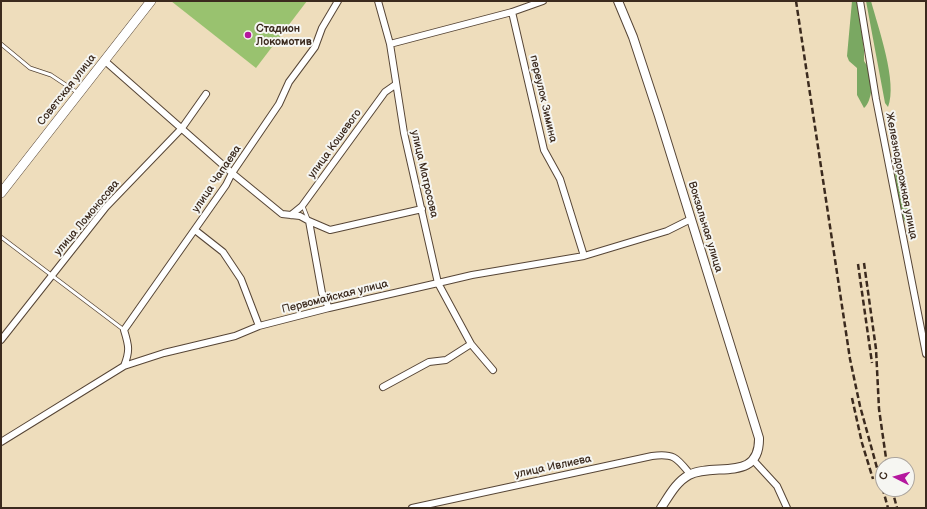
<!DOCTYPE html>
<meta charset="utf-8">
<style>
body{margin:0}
#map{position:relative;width:927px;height:509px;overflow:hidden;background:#eeddbc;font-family:"Balsamiq Sans",sans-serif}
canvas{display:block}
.frame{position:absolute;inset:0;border:2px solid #3b2a1e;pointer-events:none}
.north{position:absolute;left:875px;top:457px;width:40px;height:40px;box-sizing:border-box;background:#f6f6f2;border:1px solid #aba49d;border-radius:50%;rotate:276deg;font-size:11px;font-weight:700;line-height:16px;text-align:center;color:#3b2a1e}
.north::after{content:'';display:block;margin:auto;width:14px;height:18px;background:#b5179e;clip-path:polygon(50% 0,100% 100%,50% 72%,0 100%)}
</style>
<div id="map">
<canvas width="927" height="509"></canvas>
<div class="frame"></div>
<div class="north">С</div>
</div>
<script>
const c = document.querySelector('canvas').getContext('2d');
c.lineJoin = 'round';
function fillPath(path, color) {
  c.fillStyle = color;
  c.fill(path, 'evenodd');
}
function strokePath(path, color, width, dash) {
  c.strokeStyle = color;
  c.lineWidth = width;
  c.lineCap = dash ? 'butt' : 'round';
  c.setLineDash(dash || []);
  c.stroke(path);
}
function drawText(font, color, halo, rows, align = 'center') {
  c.font = font + ' "Balsamiq Sans",sans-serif';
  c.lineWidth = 4;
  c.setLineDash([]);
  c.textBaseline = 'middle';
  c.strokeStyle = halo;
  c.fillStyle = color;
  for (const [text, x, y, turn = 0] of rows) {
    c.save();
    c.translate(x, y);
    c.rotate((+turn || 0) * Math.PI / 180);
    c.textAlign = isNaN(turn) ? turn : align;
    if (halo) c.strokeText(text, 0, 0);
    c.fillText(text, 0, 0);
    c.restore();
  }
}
const green = new Path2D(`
 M171 1H307L256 68Z`);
const forest = new Path2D(`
 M852 1H858L864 51V61C865 63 868 66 870 69 874 78 872 102 864 108L857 95V68L849 61 847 56Z
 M866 1H871C878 27 898 83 888 107L885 103Z
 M896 152 902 158 901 174 910 197 907 225C893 203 895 178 896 152Z`);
const service = new Path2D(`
 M1 44 30 68 51 75 78 93
 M303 206 308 219
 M1 237 124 330`);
const minor = new Path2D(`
 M378 1 390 44 404 133 438 283 471 344 493 370
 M860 1 876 99 926 354
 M512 12 544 150 560 179 584 256
 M390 44 512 12 543 1
 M105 61 232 173 282 214 300 216 309 221 322 293 329 308
 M291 215 302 206 385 92 395 85
 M309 221 330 230 422 209
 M195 230 223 252 241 279 259 326
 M1 340 106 207 182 128 206 94
 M124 366C130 351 129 346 124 330L226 185 232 173 279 104 289 82 315 47 322 28 338 1
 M383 387 429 362 446 360 471 344
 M1 442 124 366 164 353 235 336 259 326 329 308 438 283 472 275 584 256 667 231 691 219
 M754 461 777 486 787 508
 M412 508 652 456C674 453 677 458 690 474`);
const tertiary = new Path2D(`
 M618 1 633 37 659 116 759 438C760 483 714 462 689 475 676 482 669 496 661 508`);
const secondary = new Path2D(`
 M1 193 151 1`);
const rail = new Path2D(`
 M796 1 850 359 860 406 888 508
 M864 263 876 349 879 409 887 465
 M858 264 872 363
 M852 398 862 443 873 479
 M892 489 897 508`);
const markers = [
 [248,35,4,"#b5179e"]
];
const poiNames = [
 ["Стадион",256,29],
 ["Локомотив",256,42]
];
const streetNames = [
 ["Советская улица",67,90,-52],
 ["переулок Зимина",543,99,77],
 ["улица Кошевого",335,144,-54],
 ["улица Матросова",424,174,77],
 ["Железнодорожная улица",901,176,79],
 ["улица Чапаева",217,179,-56],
 ["улица Ломоносова",87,218,-50],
 ["Вокзальная улица",705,227,73],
 ["Первомайская улица",335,297,-14],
 ["улица Ивлиева",553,467,-12]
];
fillPath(green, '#99c26f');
fillPath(forest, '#7aa862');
strokePath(service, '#564536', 4.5);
strokePath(minor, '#564536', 8);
strokePath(tertiary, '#564536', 10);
strokePath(secondary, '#564536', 10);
strokePath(service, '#fff', 3);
strokePath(minor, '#fff', 6);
strokePath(tertiary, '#fff', 8);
strokePath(secondary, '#fff', 9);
strokePath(rail, '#3b2a1e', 2.5, [6, 3]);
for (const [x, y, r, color] of markers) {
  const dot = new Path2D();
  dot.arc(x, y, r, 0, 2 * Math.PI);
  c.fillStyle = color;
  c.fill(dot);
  strokePath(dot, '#f6f6f2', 1.5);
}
drawText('bold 11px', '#3b2a1e', '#f6f6f2', poiNames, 'left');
drawText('11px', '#3b2a1e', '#f6f6f2', streetNames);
</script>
